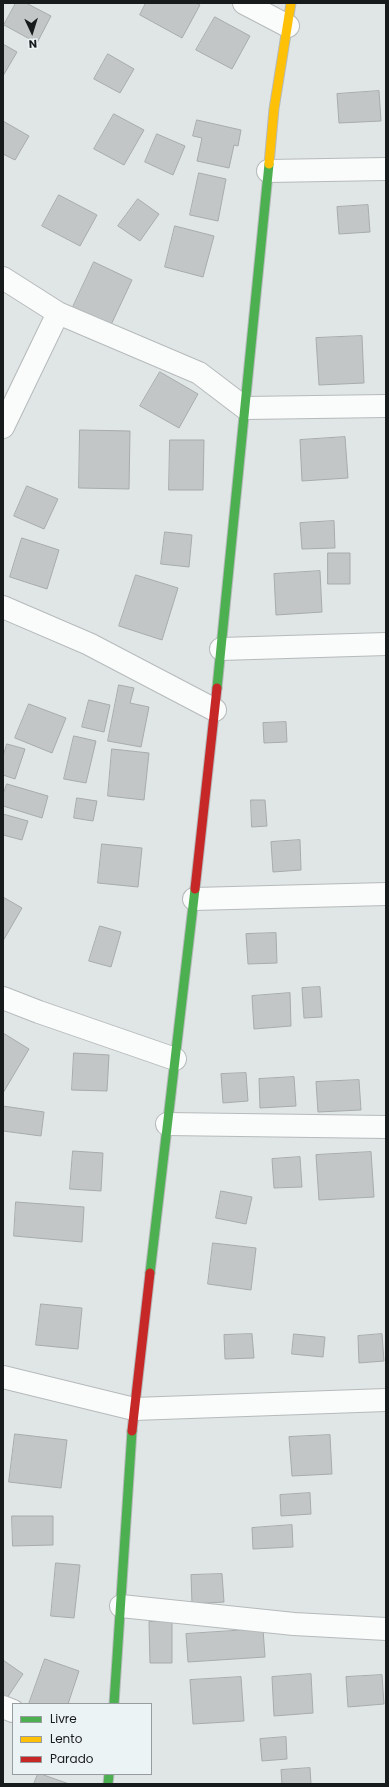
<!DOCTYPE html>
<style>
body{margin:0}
#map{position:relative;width:389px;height:1787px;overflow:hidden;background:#e0e5e6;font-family:Poppins,sans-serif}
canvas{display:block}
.frame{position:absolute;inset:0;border:4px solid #181b1c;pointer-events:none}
.legend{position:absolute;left:12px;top:1703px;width:140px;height:72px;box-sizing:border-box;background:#ebf3f5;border:1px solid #979d9e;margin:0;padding:5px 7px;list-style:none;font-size:12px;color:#181b1c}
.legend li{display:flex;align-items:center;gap:8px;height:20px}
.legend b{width:20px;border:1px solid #979d9e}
.north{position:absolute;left:12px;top:12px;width:40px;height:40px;-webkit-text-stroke:3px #ebf3f5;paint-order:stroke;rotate:176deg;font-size:11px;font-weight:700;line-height:16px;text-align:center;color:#181b1c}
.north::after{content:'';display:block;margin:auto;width:14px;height:18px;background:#181b1c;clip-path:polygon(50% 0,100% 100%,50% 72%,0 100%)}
</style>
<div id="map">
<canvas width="389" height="1787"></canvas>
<div class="frame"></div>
<ul class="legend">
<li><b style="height:5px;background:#4caf50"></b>Livre</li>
<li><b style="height:5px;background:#ffc107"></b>Lento</li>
<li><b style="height:5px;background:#c62828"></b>Parado</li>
</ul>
<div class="north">N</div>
</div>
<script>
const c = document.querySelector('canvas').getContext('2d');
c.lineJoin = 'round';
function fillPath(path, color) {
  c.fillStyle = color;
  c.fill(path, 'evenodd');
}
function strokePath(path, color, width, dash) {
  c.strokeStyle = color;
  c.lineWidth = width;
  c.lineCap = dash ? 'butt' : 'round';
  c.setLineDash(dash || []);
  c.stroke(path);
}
const building = new Path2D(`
 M16 3H26L51 16 37 43 4 25Z
 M146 3H196L200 5 182 38 140 15Z
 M215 17 250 36 232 69 196 50Z
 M3 44 17 52 3 76Z
 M108 54 134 69 120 93 94 79Z
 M379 91 381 121 339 123 337 94Z
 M114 114 144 130 124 165 94 149Z
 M197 120 241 130 238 146 234 145 229 168 197 161 202 138 193 136Z
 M3 121 29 136 15 160 3 154Z
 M157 134 185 146 173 175 145 162Z
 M199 173 226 179 218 221 190 215Z
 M59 195 97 215 80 246 42 226Z
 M138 199 159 214 140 241 118 226Z
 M368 205 370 232 339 234 337 207Z
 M175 226 214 236 203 277 165 267Z
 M94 262 132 280 110 327 72 309Z
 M362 336 364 383 319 385 316 338Z
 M160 372 198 394 179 428 140 406Z
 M80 430 130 431 129 489 79 488Z
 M345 437 348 478 302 481 300 440Z
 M170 440H204L203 490H169Z
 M27 486 58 499 44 529 14 516Z
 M334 521 335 548 302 549 300 523Z
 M165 532 192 535 189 567 161 564Z
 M22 538 59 550 47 589 10 577Z
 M328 553H350V584H328Z
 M320 571 322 612 276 615 274 574Z
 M136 575 178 588 162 640 119 626Z
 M119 685 134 688 130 703 149 707 141 747 108 741Z
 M89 700 110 705 104 732 82 727Z
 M29 704 66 718 52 753 15 738Z
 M286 722 287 742 264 743 263 723Z
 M74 736 96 741 86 783 64 779Z
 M7 744 25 749 15 779 3 775V757Z
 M112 749 149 753 144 800 108 796Z
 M7 784 48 796 42 818 3 806V795Z
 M77 798 97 801 93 821 74 818Z
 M251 800H265L267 826 252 827Z
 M3 814 28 821 22 840 3 835Z
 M300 840 301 870 273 872 271 842Z
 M102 844 142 848 138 887 98 883Z
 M3 897 22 908 3 941Z
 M100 926 121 932 111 967 89 961Z
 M276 933 277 963 248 964 246 934Z
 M320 987 322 1017 304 1018 302 988Z
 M290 993 291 1026 254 1029 252 996Z
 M3 1033 29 1049 3 1093Z
 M74 1053 109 1055 107 1091 72 1090Z
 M246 1073 248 1101 223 1103 221 1074Z
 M294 1077 296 1106 260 1108 259 1079Z
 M359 1080 361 1110 318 1112 316 1082Z
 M3 1106 44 1112 41 1136 3 1131Z
 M73 1151 103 1153 101 1191 70 1189Z
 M371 1152 374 1197 319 1200 316 1155Z
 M300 1157 302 1187 274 1188 272 1159Z
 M221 1191 252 1197 246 1224 216 1218Z
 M16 1202 84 1207 82 1242 14 1236Z
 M213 1243 256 1248 251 1290 208 1284Z
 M41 1304 82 1308 78 1349 36 1345Z
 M252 1334 254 1358 225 1359 224 1335Z
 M294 1334 325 1337 323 1357 292 1354Z
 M382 1334 384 1361 359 1363 358 1336Z
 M15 1434 67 1440 61 1488 9 1482Z
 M330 1435 332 1474 292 1476 289 1437Z
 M310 1493 311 1514 281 1516 280 1495Z
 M12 1516H53V1545L13 1546Z
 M292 1525 293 1547 253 1549 252 1528Z
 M56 1563 80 1565 74 1618 51 1616Z
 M222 1574 224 1602 192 1604 191 1575Z
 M172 1621V1663H150L149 1622Z
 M263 1629 265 1657 188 1662 186 1634Z
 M45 1659 79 1671 68 1704H29Z
 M3 1660 23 1674 5 1701 3 1700Z
 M311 1674 313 1713 274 1716 272 1677Z
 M382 1675 384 1704 348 1707 346 1677Z
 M241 1677 244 1721 193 1724 190 1680Z
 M286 1737 287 1759 262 1761 260 1739Z
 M310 1768 311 1784H282L281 1770Z
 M38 1774H41L69 1784H34Z`);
const street = new Path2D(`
 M244 3 288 26
 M268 171 386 169
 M3 278 58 313 199 373 245 408 386 406
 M3 427 58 313
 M3 607 89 644 215 710
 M221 649 386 644
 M194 899 386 894
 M3 998 39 1012 175 1059
 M167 1124 386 1127
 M3 1377 134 1409 386 1400
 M121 1606 294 1624 386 1629
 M3 1707 13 1711`);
const fast = new Path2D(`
 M217 688 269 164
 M150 1273 195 889
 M114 1704 132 1431
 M108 1784 109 1774`);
const slow = new Path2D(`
 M269 164 274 109 291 3`);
const jam = new Path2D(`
 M195 889 217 688
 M132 1431 150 1273`);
fillPath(building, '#c2c6c7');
strokePath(building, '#a7abac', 1);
strokePath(street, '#b6babb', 24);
strokePath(fast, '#b6babb', 11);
strokePath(slow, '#b6babb', 11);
strokePath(jam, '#b6babb', 11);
strokePath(street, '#fafbfb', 22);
strokePath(fast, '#4caf50', 9);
strokePath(slow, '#ffc107', 9);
strokePath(jam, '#c62828', 9);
</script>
